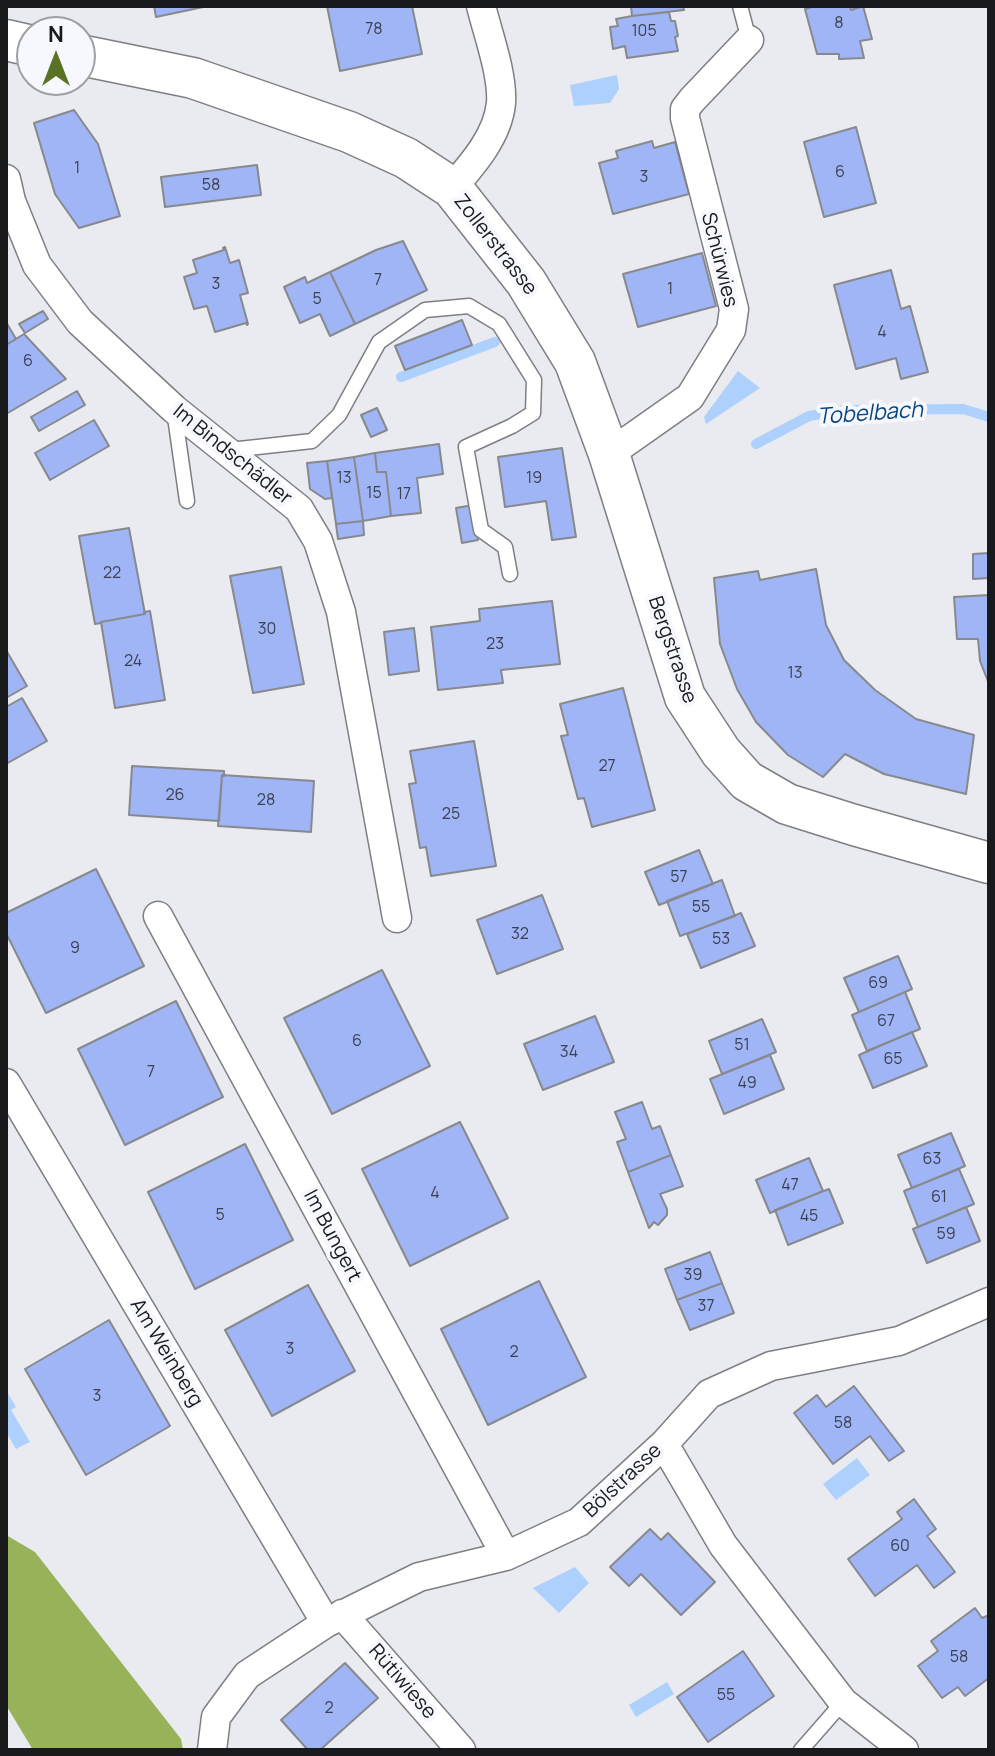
<!DOCTYPE html>
<meta charset="utf-8">
<style>
body{margin:0}
#map{position:relative;width:995px;height:1756px;overflow:hidden;background:#e9ebf0;font-family:Manrope,sans-serif}
canvas{display:block}
.frame{position:absolute;inset:0;border:8px solid #191a1b;pointer-events:none}
.north{position:absolute;left:16px;top:16px;width:80px;height:80px;box-sizing:border-box;background:#f6f8fd;border:2px solid #9e9fa3;border-radius:50%;rotate:0deg;font-size:22px;font-weight:700;line-height:32px;text-align:center;color:#191a1b}
.north::after{content:'';display:block;margin:auto;width:28px;height:36px;background:#597224;clip-path:polygon(50% 0,100% 100%,50% 72%,0 100%)}
</style>
<div id="map">
<canvas width="995" height="1756"></canvas>
<div class="frame"></div>
<div class="north">N</div>
</div>
<script>
const c = document.querySelector('canvas').getContext('2d');
c.lineJoin = 'round';
function fillPath(path, color) {
  c.fillStyle = color;
  c.fill(path, 'evenodd');
}
function strokePath(path, color, width, dash) {
  c.strokeStyle = color;
  c.lineWidth = width;
  c.lineCap = dash ? 'butt' : 'round';
  c.setLineDash(dash || []);
  c.stroke(path);
}
function drawText(font, color, halo, rows, align = 'center') {
  c.font = font + ' Manrope,sans-serif';
  c.lineWidth = 8;
  c.setLineDash([]);
  c.textBaseline = 'middle';
  c.strokeStyle = halo;
  c.fillStyle = color;
  for (const [text, x, y, turn = 0] of rows) {
    c.save();
    c.translate(x, y);
    c.rotate((+turn || 0) * Math.PI / 180);
    c.textAlign = isNaN(turn) ? turn : align;
    if (halo) c.strokeText(text, 0, 0);
    c.fillText(text, 0, 0);
    c.restore();
  }
}
const forest = new Path2D(`
 M6 1535 35 1552 181 1739 183 1750H33L6 1705Z`);
const water = new Path2D(`
 M617 75 619 89 610 103 574 106 570 85Z
 M738 371 760 388 706 424 704 417Z
 M6 1390 16 1407 11 1410 30 1442 16 1449 6 1432Z
 M857 1458 870 1475 836 1500 823 1484Z
 M575 1567 589 1583 559 1613 533 1588Z
 M667 1682 674 1694 636 1717 629 1705Z`);
const stream = new Path2D(`
 M401 377 495 342
 M756 444 809 416 846 410 963 409 989 417`);
const building = new Path2D(`
 M154 6H208L156 17Z
 M327 6H412L422 54 340 71Z
 M631 6H683L684 10 632 16Z
 M815 6H850L851 10 863 6 872 39 860 41 864 58 839 59V54H817L805 9Z
 M669 12 671 21H675L678 36 675 37 678 51 627 58 625 46 613 49 610 27 618 26 616 19 632 16Z
 M74 110 98 144 120 216 79 228 55 194 34 123Z
 M856 127 876 203 824 217 804 142Z
 M652 141 654 148 675 142 689 194 613 214 599 163 618 158 616 151Z
 M257 165 261 195 165 207 161 177Z
 M403 241 427 290 355 324 330 272 376 250Z
 M225 247 230 263 239 260 248 293 240 295 248 324 247 325 246 323 215 332 207 306 194 309 184 277 197 273 193 260 224 250 223 248Z
 M702 253 716 306 638 327 623 274Z
 M891 270 901 309 910 306 928 372 901 379 896 358 856 369 834 285Z
 M330 272 355 324 330 336 320 314 300 323 284 287 305 277 307 283Z
 M43 311 48 319 25 333 19 324Z
 M462 320 472 345 405 370 395 346Z
 M6 322 16 339 6 345Z
 M24 334 66 379 6 414V345Z
 M77 391 85 405 39 431 31 417Z
 M377 408 387 430 371 437 361 415Z
 M94 420 109 446 50 480 35 453Z
 M439 444 443 474 417 478 421 513 391 516 386 472H377L375 453Z
 M562 448 576 537 552 540 546 501 505 507 498 457Z
 M375 453 377 472H386L391 516 363 521 354 457Z
 M354 457 363 521 336 524 327 461Z
 M327 461 332 498 325 499 310 489 307 463Z
 M473 505 478 540 462 543 456 508Z
 M363 521 364 535 338 539 336 524Z
 M129 528 145 614 101 622V623L95 624 79 536Z
 M989 553V578L973 579V554Z
 M281 567 304 684 253 693 230 576Z
 M816 569 826 625 844 660 875 690 916 719 974 735 966 794 884 774 845 754 823 777 788 755 756 722 737 689 720 644 714 578 758 571 760 580Z
 M989 595V684L980 661 978 639H957L954 597Z
 M552 601 560 664 501 670 503 683 438 690 431 627 480 621 479 609Z
 M150 611 165 700 115 708 101 622 145 614 144 612Z
 M414 628 419 671 389 675 384 632Z
 M6 650 27 686 6 698Z
 M623 688 655 810 592 827 584 798 578 799 561 736 568 735 560 704Z
 M22 698 47 741 6 764V707Z
 M474 741 496 866 431 876 426 847 420 848 409 784 416 783 410 751Z
 M132 766 224 771V776L222 775 219 821 129 815Z
 M222 775 314 781 311 832 218 826Z
 M699 850 713 884 659 905 645 872Z
 M96 869 144 966 46 1013 6 933V913Z
 M722 880 735 916 680 936 667 901Z
 M542 895 563 949 497 974 477 920Z
 M741 913 755 946 701 968 687 934Z
 M898 956 912 989 859 1012 844 978Z
 M382 970 430 1066 332 1114 284 1018Z
 M905 992 920 1029 867 1051 852 1015Z
 M176 1001 223 1097 125 1145 78 1049Z
 M595 1016 614 1062 543 1090 524 1044Z
 M762 1019 776 1052 722 1074 709 1041Z
 M912 1032 927 1066 873 1088 859 1055Z
 M770 1055 784 1089 724 1114 710 1079Z
 M642 1102 652 1129 660 1126 671 1155 628 1172 617 1142 626 1139 615 1112Z
 M460 1122 508 1218 410 1266 362 1169Z
 M951 1133 965 1166 912 1188 898 1155Z
 M245 1144 293 1240 195 1289 148 1192Z
 M671 1155 683 1186 660 1194 667 1209V1215L658 1225 654 1222 649 1228 628 1172Z
 M809 1158 823 1191 770 1213 756 1180Z
 M959 1169 974 1204 918 1227 904 1191Z
 M829 1189 843 1223 788 1245 775 1210Z
 M966 1207 980 1241 927 1263 913 1229Z
 M710 1252 722 1283 677 1300 665 1269Z
 M539 1281 586 1377 488 1425 441 1329Z
 M722 1283 734 1313 690 1330 677 1300Z
 M308 1285 355 1371 272 1416 225 1330Z
 M109 1320 170 1426 86 1475 25 1369Z
 M854 1386 904 1451 889 1461 870 1436 833 1464 794 1413 817 1395 826 1407Z
 M914 1499 936 1529 927 1536 955 1572 934 1588 917 1565 875 1596 848 1559 902 1519 897 1512Z
 M650 1529 661 1540 668 1533 715 1582 681 1615 641 1574 629 1586 610 1567Z
 M975 1608 982 1618 989 1615V1678L965 1696 958 1687 942 1698 918 1666 938 1651 931 1641Z
 M743 1651 774 1696 708 1742 677 1697Z
 M345 1663 378 1698 320 1750H308L281 1720Z`);
const lane = new Path2D(`
 M740 6 749 40
 M174 410 187 501
 M230 450 312 441 339 415 379 342 425 310 469 306 499 324 534 380 533 413 512 426 466 447 481 530 505 547 510 574
 M801 1750 843 1702`);
const street = new Path2D(`
 M6 179 11 201 37 265 80 322 174 409 299 509 318 541 341 612 397 918
 M452 188C472 165 498 136 501 103 503 75 488 34 481 6
 M609 454 690 397 731 330 734 309 685 118V109L692 100 749 40
 M158 916 506 1556
 M6 1083 326 1623
 M664 1444 723 1545 843 1702 904 1750
 M342 1614 461 1750
 M212 1750 216 1717 247 1675 326 1623 419 1577 506 1556 579 1522 664 1444 709 1394 771 1366 899 1341 989 1302`);
const secondary = new Path2D(`
 M6 40 32 46
 M80 55 193 78 349 132 406 158 452 188 526 282 575 362 609 454 685 697 721 752 747 781 787 804 854 825 989 863`);
const numberNames = [
 ["8",839,24],
 ["78",374,30],
 ["105",644,32],
 ["1",77,169],
 ["6",840,173],
 ["3",644,178],
 ["58",211,186],
 ["7",378,281],
 ["3",216,285],
 ["1",670,290],
 ["5",317,300],
 ["4",882,333],
 ["6",28,362],
 ["13",344,479],
 ["19",534,479],
 ["15",374,494],
 ["17",404,495],
 ["22",112,574],
 ["30",267,630],
 ["23",495,645],
 ["24",133,662],
 ["13",795,674],
 ["27",607,767],
 ["26",175,796],
 ["28",266,801],
 ["25",451,815],
 ["57",679,878],
 ["55",701,908],
 ["32",520,935],
 ["53",721,940],
 ["9",75,949],
 ["69",878,984],
 ["67",886,1022],
 ["6",357,1042],
 ["51",742,1046],
 ["34",569,1053],
 ["65",893,1060],
 ["7",151,1073],
 ["49",747,1084],
 ["63",932,1160],
 ["47",790,1186],
 ["4",435,1194],
 ["61",939,1198],
 ["5",220,1216],
 ["45",809,1217],
 ["59",946,1235],
 ["39",693,1276],
 ["37",706,1307],
 ["3",290,1350],
 ["2",514,1353],
 ["3",97,1397],
 ["58",843,1424],
 ["60",900,1547],
 ["58",959,1658],
 ["55",726,1696],
 ["2",329,1709]
];
const streetNames = [
 ["Zollerstrasse",495,245,52],
 ["Schürwies",719,260,76],
 ["Im Bindschädler",232,455,39],
 ["Bergstrasse",672,650,71],
 ["Im Bungert",332,1236,62],
 ["Am Weinberg",166,1353,59],
 ["Bölstrasse",623,1481,-43],
 ["Rütiwiese",402,1682,49]
];
const waterNames = [
 ["Tobelbach",870,414,-4]
];
fillPath(forest, '#98b259');
fillPath(water, '#aed0fc');
strokePath(stream, '#aed0fc', 10);
fillPath(building, '#a0b5f6');
strokePath(building, '#87898d', 2);
strokePath(lane, '#7d7f83', 17);
strokePath(street, '#7d7f83', 31);
strokePath(secondary, '#7d7f83', 43);
strokePath(lane, '#fff', 14);
strokePath(street, '#fff', 28);
strokePath(secondary, '#fff', 40);
drawText('16px', '#3b4152', null, numberNames);
drawText('20px', '#191a1b', '#f6f8fd', streetNames);
drawText('italic 22px', '#094584', '#f6f8fd', waterNames);
</script>
